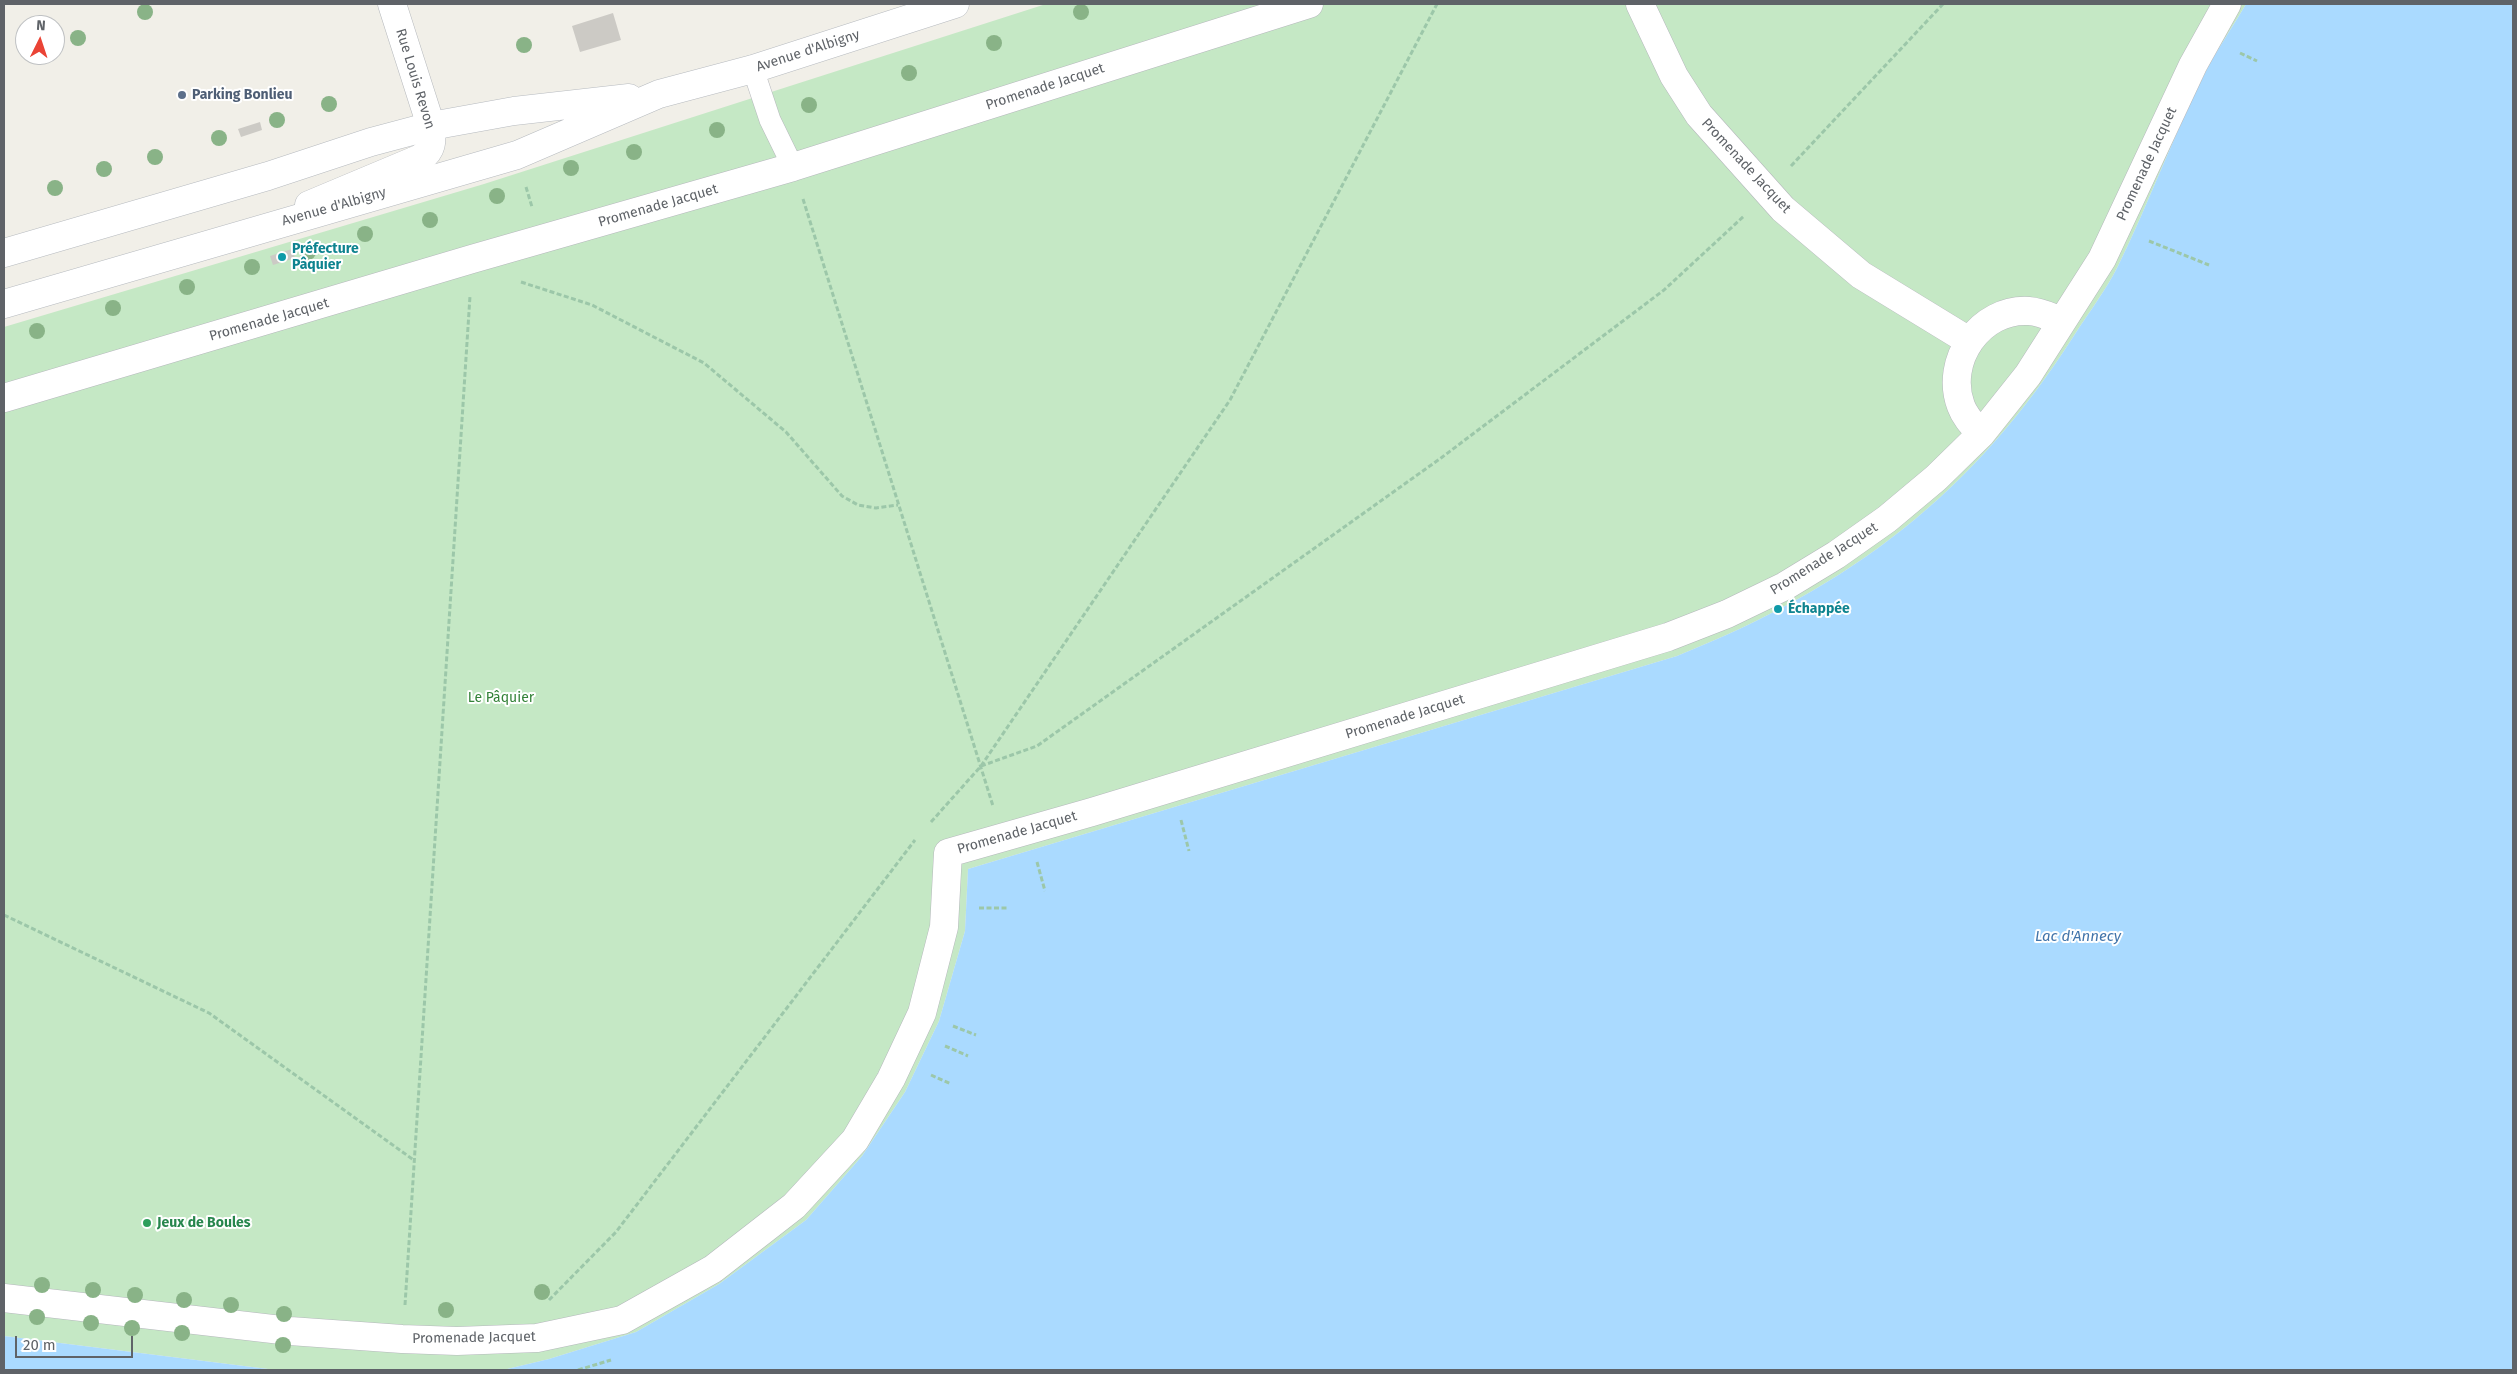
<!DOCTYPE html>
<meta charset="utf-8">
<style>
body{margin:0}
#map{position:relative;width:2517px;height:1374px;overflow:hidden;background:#f1efe8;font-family:"Fira Sans",sans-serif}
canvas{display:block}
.frame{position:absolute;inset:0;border:5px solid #5f6368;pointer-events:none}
.north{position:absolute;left:15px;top:15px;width:50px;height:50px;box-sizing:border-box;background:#fff;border:1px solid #bfc1c3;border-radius:50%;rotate:4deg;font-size:14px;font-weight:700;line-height:20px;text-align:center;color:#5f6368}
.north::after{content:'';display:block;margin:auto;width:18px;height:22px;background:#ea4335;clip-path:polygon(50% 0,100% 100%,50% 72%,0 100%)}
.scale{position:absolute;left:15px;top:1336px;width:118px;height:22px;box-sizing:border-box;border:2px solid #5f6368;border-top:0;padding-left:6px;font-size:15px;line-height:18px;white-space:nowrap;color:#5f6368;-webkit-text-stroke:4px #fff;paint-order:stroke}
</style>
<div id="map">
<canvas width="2517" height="1374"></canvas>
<div class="frame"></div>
<div class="north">N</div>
<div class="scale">20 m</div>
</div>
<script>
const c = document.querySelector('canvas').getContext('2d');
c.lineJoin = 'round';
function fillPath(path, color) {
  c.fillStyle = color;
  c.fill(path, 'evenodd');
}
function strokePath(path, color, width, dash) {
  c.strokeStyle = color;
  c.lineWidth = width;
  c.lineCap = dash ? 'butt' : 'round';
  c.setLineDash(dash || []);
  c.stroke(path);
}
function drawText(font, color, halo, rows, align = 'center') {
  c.font = font + ' "Fira Sans",sans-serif';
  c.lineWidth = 4;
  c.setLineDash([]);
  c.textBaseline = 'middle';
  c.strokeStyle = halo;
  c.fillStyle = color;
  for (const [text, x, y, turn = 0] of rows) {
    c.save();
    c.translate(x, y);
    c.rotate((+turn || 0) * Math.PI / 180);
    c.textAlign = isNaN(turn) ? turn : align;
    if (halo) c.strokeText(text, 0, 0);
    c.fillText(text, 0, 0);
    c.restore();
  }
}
const green = new Path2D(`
 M1046 4H2246C2233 27 2217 49 2205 73 2173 136 2149 203 2118 266 2106 290 2089 312 2075 334 1973 494 1852 586 1677 656L968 869 965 931 939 1021 905 1092 862 1156 806 1220 719 1284 636 1332 549 1359 503 1370H276L4 1336V327L484 184Z`);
const water = new Path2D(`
 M2246 4H2513V1370H503L549 1359 636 1332 719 1284 806 1220 862 1156 905 1092 939 1021 965 931 968 869 1677 656C1852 586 1973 494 2075 334 2089 312 2106 290 2118 266 2149 203 2173 136 2205 73 2217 49 2233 27 2246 4Z
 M4 1336 276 1370H4Z`);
const building = new Path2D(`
 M613 13 621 40 580 52 572 26Z
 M260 122 262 130 241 137 238 129Z
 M292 249 295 258 273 265 270 256Z`);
const path = new Path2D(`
 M2240 53 2257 61
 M1791 166 1943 4
 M526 187 532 207
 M803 199 993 806
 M2149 241 2209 265
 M521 282 592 305 704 363 786 432 842 496 858 505 876 508 898 505
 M981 766 1037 746 1441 458 1664 290 1744 216
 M1181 820 1189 851
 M931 822 981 766 1230 400 1437 4
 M1037 862 1045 891
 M979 908H1009
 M4 915 209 1013 415 1161
 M953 1026 976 1035
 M945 1046 968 1056
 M931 1075 951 1084
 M549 1300 616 1232 915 840
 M405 1305 470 296
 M578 1370 611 1360`);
const lane = new Path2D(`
 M753 69 770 120 793 167`);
const street = new Path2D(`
 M1640 4 1674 76 1699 115 1783 209 1861 275 1969 341
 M309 205 421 158C433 149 432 141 431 126L392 4
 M4 398 472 259 793 167 1309 4
 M1981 434C1973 425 1965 417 1961 406 1944 361 1980 308 2029 311 2041 312 2051 317 2062 321
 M4 1298 290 1331 402 1339 457 1341 537 1338 622 1320 713 1269 794 1206 855 1140 891 1079 922 1013 944 927 948 853 1092 812 1668 637 1727 614 1785 586 1836 555 1887 519 1936 478 1981 434 2028 375 2102 259 2193 65 2227 4`);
const secondary = new Path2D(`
 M4 253 268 176 371 142 431 126 514 111 629 98
 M4 304 517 155 659 94 753 69 955 4`);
const trees = [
 [145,12],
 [1081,12],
 [78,38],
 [994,43],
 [524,45],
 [909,73],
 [329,104],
 [809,105],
 [277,120],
 [717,130],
 [219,138],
 [634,152],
 [155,157],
 [571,168],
 [104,169],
 [55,188],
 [497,196],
 [430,220],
 [365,234],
 [308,252],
 [252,267],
 [187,287],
 [113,308],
 [37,331],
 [42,1285],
 [93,1290],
 [542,1292],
 [135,1295],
 [184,1300],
 [231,1305],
 [446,1310],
 [284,1314],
 [37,1317],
 [91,1323],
 [132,1328],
 [182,1333],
 [283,1345]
];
const markers = [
 [182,95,5,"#5c6f8a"],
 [282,257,5,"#0f9aa8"],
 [1778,609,5,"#0f9aa8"],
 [147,1223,5,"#2e9e5b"]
];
const streetNames = [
 ["Avenue d'Albigny",808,51,-18],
 ["Rue Louis Revon",415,79,73],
 ["Promenade Jacquet",1045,87,-18],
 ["Promenade Jacquet",2147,164,-65],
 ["Promenade Jacquet",1746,166,47],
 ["Promenade Jacquet",658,206,-16],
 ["Avenue d'Albigny",334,207,-16],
 ["Promenade Jacquet",269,320,-16],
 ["Promenade Jacquet",1824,559,-32],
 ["Promenade Jacquet",1405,717,-17],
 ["Promenade Jacquet",1017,833,-16],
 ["Promenade Jacquet",474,1338,-1]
];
const serviceNames = [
 ["Parking Bonlieu",192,95]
];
const cultureNames = [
 ["Préfecture",292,249],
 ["Pâquier",292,265],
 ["Échappée",1788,609]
];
const parkNames = [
 ["Le Pâquier",501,698]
];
const leisureNames = [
 ["Jeux de Boules",157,1223]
];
const waterNames = [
 ["Lac d'Annecy",2078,937]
];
fillPath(green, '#c5e8c5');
fillPath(water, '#aadaff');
fillPath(building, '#cccac5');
strokePath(lane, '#b5b8bc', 22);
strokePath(street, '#b5b8bc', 29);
strokePath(secondary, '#b6babf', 29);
strokePath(path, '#9cc7a9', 3, [5, 2.5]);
strokePath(lane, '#fff', 21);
strokePath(street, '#fff', 28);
strokePath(secondary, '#fff', 28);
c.fillStyle = '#89b387';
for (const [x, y] of trees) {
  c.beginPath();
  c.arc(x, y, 8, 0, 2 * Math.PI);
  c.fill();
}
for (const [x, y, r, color] of markers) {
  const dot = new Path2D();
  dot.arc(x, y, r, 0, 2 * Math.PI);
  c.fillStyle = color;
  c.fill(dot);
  strokePath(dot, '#fff', 2);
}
drawText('14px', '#5f6368', '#fff', streetNames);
drawText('bold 14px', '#4e5e75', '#fff', serviceNames, 'left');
drawText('bold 14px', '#0d838f', '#fff', cultureNames, 'left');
drawText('14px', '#348238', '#fff', parkNames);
drawText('bold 14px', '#27864d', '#fff', leisureNames, 'left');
drawText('italic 15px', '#4174aa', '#fff', waterNames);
</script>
